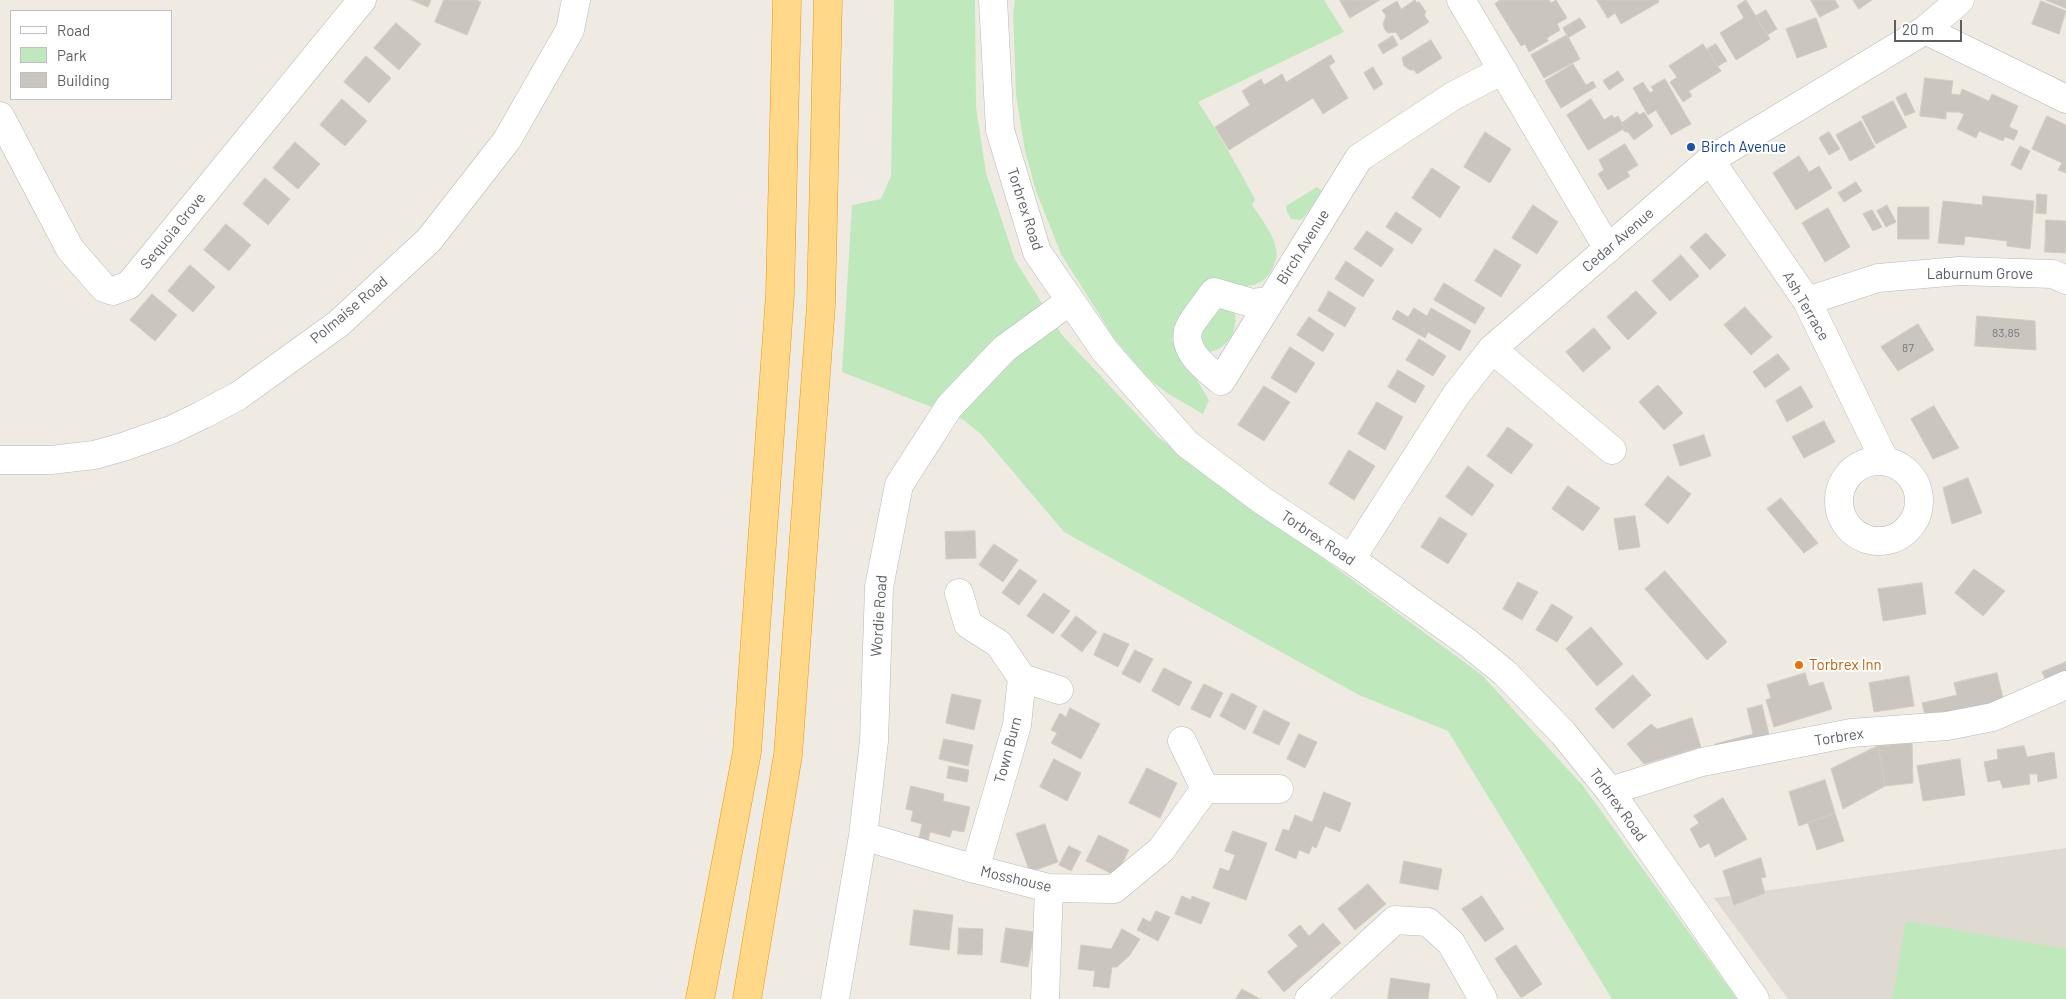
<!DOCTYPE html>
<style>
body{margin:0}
#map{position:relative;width:2066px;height:999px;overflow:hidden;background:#efebe2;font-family:Barlow,sans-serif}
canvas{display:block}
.legend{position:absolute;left:10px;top:10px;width:162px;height:90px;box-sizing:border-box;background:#fff;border:1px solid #bdbfc1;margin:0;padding:6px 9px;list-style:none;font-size:15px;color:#5a5f64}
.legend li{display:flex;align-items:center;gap:10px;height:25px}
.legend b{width:25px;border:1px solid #bdbfc1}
.scale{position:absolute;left:1894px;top:20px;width:68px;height:22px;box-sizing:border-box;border:2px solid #5a5f64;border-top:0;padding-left:6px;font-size:15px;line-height:18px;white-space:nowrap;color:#5a5f64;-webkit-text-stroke:4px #fff;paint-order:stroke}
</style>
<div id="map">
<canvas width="2066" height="999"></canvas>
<ul class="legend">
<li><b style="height:6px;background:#fff"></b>Road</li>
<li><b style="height:14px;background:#bfe9bc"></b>Park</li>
<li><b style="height:14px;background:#cac5bf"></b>Building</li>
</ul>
<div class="scale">20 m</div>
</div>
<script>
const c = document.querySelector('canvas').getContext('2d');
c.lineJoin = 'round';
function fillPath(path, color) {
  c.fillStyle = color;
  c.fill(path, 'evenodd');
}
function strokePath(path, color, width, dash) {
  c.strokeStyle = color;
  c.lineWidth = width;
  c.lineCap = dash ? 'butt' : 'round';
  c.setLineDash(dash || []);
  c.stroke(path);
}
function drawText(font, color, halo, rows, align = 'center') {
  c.font = font + ' Barlow,sans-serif';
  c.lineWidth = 4;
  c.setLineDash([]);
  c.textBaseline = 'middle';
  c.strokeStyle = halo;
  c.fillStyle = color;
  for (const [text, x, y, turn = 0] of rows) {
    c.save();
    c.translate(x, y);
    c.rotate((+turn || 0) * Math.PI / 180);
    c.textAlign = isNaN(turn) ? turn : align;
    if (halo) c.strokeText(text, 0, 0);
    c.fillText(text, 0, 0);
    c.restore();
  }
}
const education = new Path2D(`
 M2066 848V999H1788L1714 898Z`);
const green = new Path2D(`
 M894 0H975L976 107 986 173 1015 260 1062 335 1158 437 1482 675 1583 786 1737 999H1612L1448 731 1359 695 1064 532 981 434 962 419 842 372 852 205 881 199 891 176Z
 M1015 0H1324L1344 32 1198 102C1219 133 1237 166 1255 199L1252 205C1261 218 1273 233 1276 249 1278 257 1275 264 1271 271 1257 295 1230 285 1209 279L1172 340 1209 400 1203 414 1167 393 1148 378 1114 338 1061 254 1036 191 1025 151 1016 95 1013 14Z
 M1317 187 1322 191 1304 217 1301 220 1291 219 1287 212 1286 206Z
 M1215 306 1227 308 1235 314C1238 331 1228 348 1210 352L1199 344 1198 330Z
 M1906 921 2066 949V999H1892Z`);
const building = new Path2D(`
 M412 0H431L428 7Z
 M444 0H476L481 2 467 35 435 22Z
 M1340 0H1380L1350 18Z
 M1415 0 1417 3 1419 2 1426 12 1424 15 1429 22 1401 40 1396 32 1388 33 1385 30 1383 24 1386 16 1382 10 1397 1 1401 9Z
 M1500 0H1549L1551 3 1556 0 1567 18 1557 24 1560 30 1547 38 1548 41 1529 52 1525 44 1521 46 1495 4Z
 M1597 0H1658L1659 2 1621 24 1615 13 1608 18Z
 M1746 0 1770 39 1736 60 1720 33 1744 18 1737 6Z
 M1811 0H1835L1839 7 1820 17Z
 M1853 0H1872L1859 9Z
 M2046 0H2066V8Z
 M2041 1 2066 11 2059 34 2032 24Z
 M1766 10 1777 29 1767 35 1756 16Z
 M1580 18 1586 27 1568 38 1563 28Z
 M1816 18 1827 47 1797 58 1786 29Z
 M396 23 421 44 399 70 374 48Z
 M1567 35 1580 59 1544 78 1531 55Z
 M1393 36 1398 45 1383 54 1378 45Z
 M1431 40 1442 58 1417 74 1414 70H1410L1404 66 1402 58Z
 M1703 44 1721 71 1689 91 1692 96 1683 102 1670 82 1677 77 1669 66Z
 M1716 44 1727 61 1718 66 1707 49Z
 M1331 55 1335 62 1329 66 1348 98 1323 114 1313 98 1229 150 1215 127 1250 105 1242 91 1261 79 1264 85 1282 74 1286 82Z
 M366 56 391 78 369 103 344 82Z
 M1573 64 1586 85 1593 81 1596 87 1561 108 1545 81Z
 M1373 67 1383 84 1374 90 1364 73Z
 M1618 71 1624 80 1609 90 1603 81Z
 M1925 78 1953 81 1951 94 1960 95 1962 89 1989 101 1992 94 2018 106 2009 127 2018 131 2014 140 2005 137 2003 141 1979 131 1976 138 1957 129 1964 114 1959 112H1946V119L1920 116Z
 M1665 79 1691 124 1671 135 1656 110 1648 115 1633 88 1643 82 1650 93 1654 90 1651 87Z
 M1906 93 1915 112 1905 116 1896 98Z
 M342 99 367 121 345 146 320 125Z
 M1591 99 1604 120 1612 115 1614 118 1618 116 1625 128 1588 150 1567 115Z
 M1893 101 1907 127 1876 144 1862 117Z
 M1637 112 1639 115 1644 112 1653 126 1634 140 1628 132H1625L1622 129 1625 128 1622 123Z
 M2047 116 2066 125V173L2058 170 2062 163 2032 149Z
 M1861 121 1875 147 1850 161 1836 135Z
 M1485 132 1511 149 1490 183 1464 167Z
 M1829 132 1840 149 1829 155 1819 138Z
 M295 142 320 164 298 189 273 168Z
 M1625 144 1638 165 1627 172 1630 176 1608 190 1598 174 1604 170 1599 160Z
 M2020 146 2030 151 2021 170 2011 165Z
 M1799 156 1809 172 1819 166 1832 188 1796 210 1773 173Z
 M1432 168 1460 187 1440 218 1412 198Z
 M265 178 290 199 268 225 243 204Z
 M1856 182 1862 191 1844 202 1838 193Z
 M2037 194 2047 195 2046 214 2036 213Z
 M1983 196 2034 201 2030 249 2007 246V241L1965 236 1964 245 1938 243 1943 201 1982 205Z
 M1533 205 1558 222 1537 254 1512 238Z
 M1887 205 1896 222 1886 227 1877 211Z
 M1898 207H1929V239H1898Z
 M1828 208 1850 247 1825 262 1802 223Z
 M1872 210 1882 227 1873 231 1863 214Z
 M1396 212 1422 229 1412 244 1386 227Z
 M2046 220 2066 221V253L2045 252Z
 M226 224 251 245 229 271 204 250Z
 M1367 231 1394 249 1381 267 1354 249Z
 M1706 233 1726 255 1710 270 1690 247Z
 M1495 249 1521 265 1501 297 1475 281Z
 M1681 255 1699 276 1670 301 1652 281Z
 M1346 261 1374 280 1363 297 1335 279Z
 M190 265 215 287 193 312 168 291Z
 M1444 283 1485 308 1475 324 1434 300Z
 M1329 291 1356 308 1345 327 1318 311Z
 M1636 291 1657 313 1628 340 1607 317Z
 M152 294 177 315 155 341 130 320Z
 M1745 307 1772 337 1751 355 1724 325Z
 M1414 308 1427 316 1431 308 1471 331 1460 351 1428 332 1425 338 1392 319 1397 310 1408 317Z
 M1977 316 2035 321 2036 350 1975 346Z
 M1309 317 1334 334 1323 352 1297 335Z
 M1918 324 1934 350 1898 371 1881 347Z
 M1594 328 1611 348 1583 372 1566 352Z
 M1419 339 1446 356 1433 376 1406 360Z
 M1290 347 1315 363 1296 393 1271 378Z
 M1778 354 1790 369 1765 388 1753 372Z
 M1398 370 1425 386 1415 403 1388 387Z
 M1658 385 1683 413 1664 430 1639 402Z
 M1264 386 1290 402 1264 441 1238 425Z
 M1801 386 1813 407 1787 422 1776 401Z
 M1377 402 1403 417 1385 450 1358 434Z
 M1934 406 1959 448 1933 459 1911 419Z
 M1824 421 1835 442 1804 458 1792 437Z
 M1508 427 1533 445 1511 474 1487 456Z
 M1704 435 1711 456 1680 466 1673 445Z
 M1349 450 1375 466 1354 500 1329 484Z
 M1468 466 1494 485 1472 516 1446 497Z
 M1668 476 1691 494 1668 524 1645 505Z
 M1968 478 1982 513 1952 524 1943 488Z
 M1568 486 1600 508 1583 531 1552 509Z
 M1781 498 1818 543 1804 553 1767 509Z
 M1635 516 1640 547 1619 550 1614 519Z
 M1440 517 1467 534 1448 564 1421 547Z
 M975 531 976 558 946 559 945 532Z
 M994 544 1018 560 1003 582 979 565Z
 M1020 569 1037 581 1019 605 1002 593Z
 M1974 569 2005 591 1983 616 1955 593Z
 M1665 571 1727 642 1707 660 1645 589Z
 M1518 582 1538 592 1522 620 1503 609Z
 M1922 583 1926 614 1883 621 1878 589Z
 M1044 593 1070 611 1053 634 1027 616Z
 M1552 604 1573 617 1557 642 1536 630Z
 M1076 616 1097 632 1082 652 1061 636Z
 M1591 627 1623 664 1597 686 1566 649Z
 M1104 633 1129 644 1118 667 1094 655Z
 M1135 650 1153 659 1140 683 1122 674Z
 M2066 662V676L2047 684 2042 672Z
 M1164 668 1192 682 1179 706 1152 691Z
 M1805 673 1809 686 1823 682 1832 709 1774 727 1766 700 1771 698 1767 685Z
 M1997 673 2005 706 1927 724 1922 703 1957 695 1954 683Z
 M1633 675 1651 695 1613 729 1595 709Z
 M1909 676 1914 706 1874 712 1869 683Z
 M1204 684 1223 693 1210 718 1191 709Z
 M1232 693 1257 706 1245 730 1220 716Z
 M952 694 981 700 974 730 946 723Z
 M1762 705 1771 743 1718 756 1715 744 1753 734 1747 709Z
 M1070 708 1100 724 1081 759 1051 743 1057 733 1051 730 1060 713 1066 717Z
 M1264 710 1290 723 1279 745 1253 733Z
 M1692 718 1701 747 1644 764 1627 744 1651 724 1657 729Z
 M1299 734 1317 742 1305 768 1287 759Z
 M944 739 973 745 968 766 939 759Z
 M1912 743 1913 783 1885 786 1878 746Z
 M1878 746 1885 786 1843 809 1831 769Z
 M2024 746 2027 757 2054 752 2057 778 2038 782 2037 774H2029L2030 784 2003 788 2000 780 1988 782 1984 762 1998 759 1997 750Z
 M1054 759 1081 773 1067 801 1040 787Z
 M1960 759 1965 795 1923 801 1917 766Z
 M949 766 969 770 967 782 947 778Z
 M1147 768 1177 783 1160 818 1129 803Z
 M1825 780 1835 813 1799 826 1789 792Z
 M911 786 944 794 943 801 970 807 964 832 952 830 950 837 930 832 927 846 918 843 922 824 911 821 913 811 906 809Z
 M1324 792 1351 803 1340 832 1325 826 1316 848 1312 846 1309 854 1299 850 1296 859 1275 850 1283 829 1289 831 1295 815 1312 822Z
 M1723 798 1747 839 1715 857 1709 843 1700 848 1690 829 1699 823 1694 816Z
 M1835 813 1844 841 1817 850 1808 823Z
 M1045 824 1058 862 1030 872 1016 834Z
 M1233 831 1267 843 1246 900 1213 888 1220 868 1229 871 1235 855 1225 851Z
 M1099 835 1129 850 1116 876 1086 861Z
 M1069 846 1081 852 1071 871 1059 865Z
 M1761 858 1766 877 1761 878 1765 893 1734 905 1723 871Z
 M1404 861 1442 869 1438 890 1400 883Z
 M1368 884 1386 904 1355 930 1338 909Z
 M1182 896 1191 900 1192 896 1210 903 1201 924 1175 914Z
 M1482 896 1504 929 1485 942 1462 909Z
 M914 910 953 915 949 950 910 945Z
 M1156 911 1170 917 1158 941 1137 930 1143 918 1150 922Z
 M1323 923 1341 943 1284 992 1267 972 1298 946 1288 935 1300 925 1309 936Z
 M959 928 983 929 982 955 958 954Z
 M1006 928 1034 932 1028 967 1001 962Z
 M1122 929 1140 939 1130 955 1117 967H1112L1109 988 1093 986 1095 971 1078 969 1081 945 1111 949Z
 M1516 945 1542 984 1521 998 1495 959Z
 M1391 978 1430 984 1428 999H1388Z
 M1242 989 1260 999H1236Z`);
const minor = new Path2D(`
 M993 0 1000 130 1037 252 1105 351 1187 444 1263 501 1351 559 1468 643 1505 673 1563 733 1610 791 1755 999
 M1461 0 1608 249
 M1925 30 2066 99
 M0 116 70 249 104 288 113 291 129 285 362 0
 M1710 160 1807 301 1885 461
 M1270 301 1252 303 1214 292C1209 300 1189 324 1188 331 1183 352 1207 369 1221 381L1359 158 1453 96 1503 70
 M1807 301 1878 278 1959 271 2053 274 2066 280
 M1492 349 1612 450
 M0 460H51L94 455 123 447 171 430 202 415 238 396 338 324 429 240 507 140 570 30 576 0
 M1839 501a40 40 0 1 1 80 0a40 40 0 1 1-80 0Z
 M1351 559 1456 395 1492 349 1710 160 1925 30 1960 0
 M959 593 968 624 999 644 1022 678 1017 725 975 869
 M1022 678 1059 690
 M1182 741 1205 789
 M1610 791 1702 762 1851 733 1947 726 1993 717 2066 685
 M863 836 975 869 1049 888 1114 889 1161 850 1205 789H1279
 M835 999 863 836 874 741 879 587 899 485 949 407 1004 349 1070 301
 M1045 999 1049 888
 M1309 999 1395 920 1428 922 1451 943 1483 999`);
const highway = new Path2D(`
 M700 999 747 752 780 294 787 0
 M747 999 788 755 821 305 828 0`);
const markers = [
 [1691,147,5,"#1a4fb4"],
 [1799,665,5,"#e8710a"]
];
const numberNames = [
 ["83,85",2006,333],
 ["87",1908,348]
];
const transitNames = [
 ["Birch Avenue",1701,147]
];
const streetNames = [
 ["Torbrex Road",1025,209,72],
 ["Sequoia Grove",173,231,-51],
 ["Cedar Avenue",1618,240,-41],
 ["Birch Avenue",1303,247,-58],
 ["Laburnum Grove",1980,274],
 ["Ash Terrace",1806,306,60],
 ["Polmaise Road",349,310,-40],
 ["Torbrex Road",1318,538,34],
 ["Wordie Road",879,616,-86],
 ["Torbrex",1839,737,-9],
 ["Town Burn",1008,750,-75],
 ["Torbrex Road",1618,805,54],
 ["Mosshouse",1016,879,13]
];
const foodNames = [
 ["Torbrex Inn",1809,665]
];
fillPath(education, '#dedad1');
fillPath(green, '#bfe9bc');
fillPath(building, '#cac5bf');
strokePath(building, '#d4ccc0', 1);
strokePath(minor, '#b5b9be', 29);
strokePath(highway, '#f19500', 29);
strokePath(minor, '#fff', 28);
strokePath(highway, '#ffd989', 28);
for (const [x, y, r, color] of markers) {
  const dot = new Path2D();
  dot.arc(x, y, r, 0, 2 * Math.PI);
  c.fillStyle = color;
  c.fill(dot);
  strokePath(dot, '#fff', 2);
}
drawText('12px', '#76787b', null, numberNames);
drawText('15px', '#164399', '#fff', transitNames, 'left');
drawText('15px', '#5a5f64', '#fff', streetNames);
drawText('15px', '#c56008', '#fff', foodNames, 'left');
</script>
